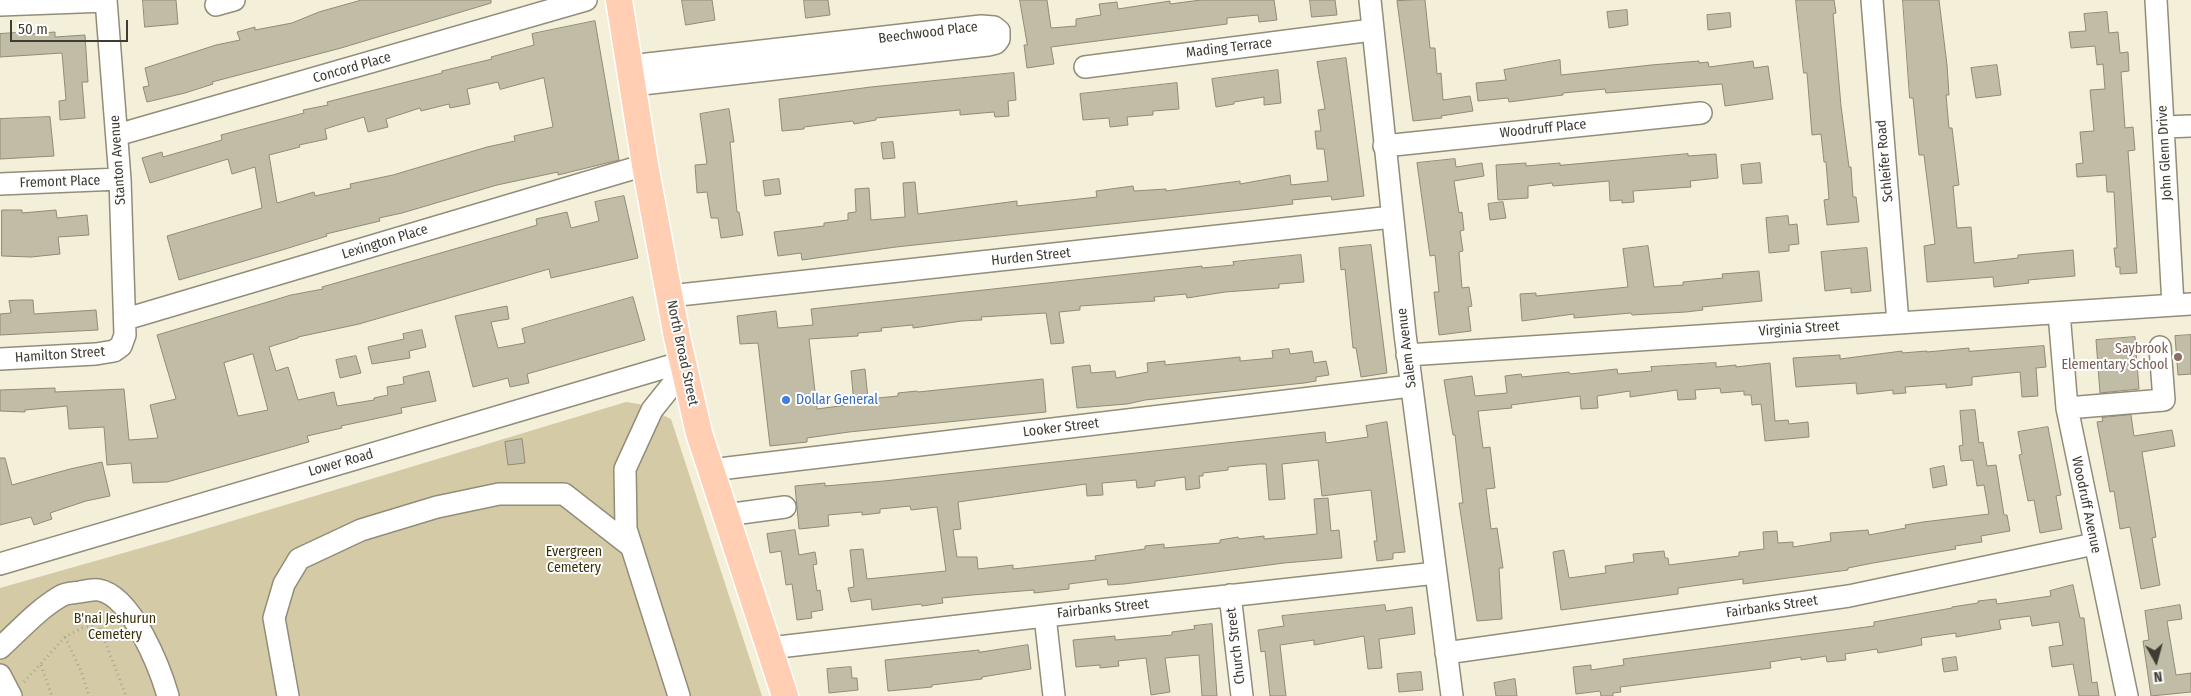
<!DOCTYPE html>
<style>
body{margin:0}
#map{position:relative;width:2191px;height:696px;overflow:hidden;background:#f4efd9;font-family:"Fira Sans Condensed",sans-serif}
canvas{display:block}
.north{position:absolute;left:2131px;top:636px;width:50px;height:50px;-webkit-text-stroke:4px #fff;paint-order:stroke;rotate:173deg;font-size:14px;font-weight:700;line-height:20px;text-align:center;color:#3e3c33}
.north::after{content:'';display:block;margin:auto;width:18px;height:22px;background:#3e3c33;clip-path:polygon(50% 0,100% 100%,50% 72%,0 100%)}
.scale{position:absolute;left:10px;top:20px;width:118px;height:22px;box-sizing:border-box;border:2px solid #3e3c33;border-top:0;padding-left:6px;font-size:15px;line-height:18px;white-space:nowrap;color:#3e3c33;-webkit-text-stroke:4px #fff;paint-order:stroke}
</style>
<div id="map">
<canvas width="2191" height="696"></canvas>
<div class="north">N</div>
<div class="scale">50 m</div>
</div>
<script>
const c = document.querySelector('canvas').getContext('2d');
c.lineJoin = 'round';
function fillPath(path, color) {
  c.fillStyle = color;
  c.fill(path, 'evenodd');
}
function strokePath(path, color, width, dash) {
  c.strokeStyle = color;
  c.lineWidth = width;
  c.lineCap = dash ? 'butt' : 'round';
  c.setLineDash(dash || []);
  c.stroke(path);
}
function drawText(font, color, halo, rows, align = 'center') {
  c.font = font + ' "Fira Sans Condensed",sans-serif';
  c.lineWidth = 4;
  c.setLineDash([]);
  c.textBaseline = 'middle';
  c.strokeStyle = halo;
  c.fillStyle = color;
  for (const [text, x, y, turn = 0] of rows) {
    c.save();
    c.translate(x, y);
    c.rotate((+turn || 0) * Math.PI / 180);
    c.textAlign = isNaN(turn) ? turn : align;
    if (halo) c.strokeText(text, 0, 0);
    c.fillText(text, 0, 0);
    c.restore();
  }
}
const green = new Path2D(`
 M626 402 639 404 671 419 762 696H0V588L169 540Z`);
const building = new Path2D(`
 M143 0H176L178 24 145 27Z
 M362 0H491V3L341 48 212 82 213 84 185 93 147 102 143 87 149 86 145 68 216 45 240 40 237 32 255 27V30L292 23 319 12Z
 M682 0H712L715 20 686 25Z
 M804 0H828L830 15 806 18Z
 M1020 0H1047L1051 28 1076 26V19L1101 15 1099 4 1117 2 1118 9 1170 1V4L1201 0H1274L1277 20 1259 22 1258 15 1227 18V24L1051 47 1054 64 1027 68 1024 45H1027Z
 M1310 0H1335L1337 15 1312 17Z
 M1425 0 1430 48H1435L1437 74 1441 73 1443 100 1470 96 1473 111 1441 116 1442 118 1413 121 1397 1Z
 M1796 0H1834L1836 13 1833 14 1841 106 1849 167H1851L1853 197H1856L1859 222 1827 225 1824 200 1829 199 1826 162H1824L1821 134 1812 135 1807 73H1804Z
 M1903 0H1939L1947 65 1949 95H1946L1949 128H1952L1959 185 1953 186 1957 228 1971 227 1974 263 2018 258V255L2073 250 2075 276 2028 280 2029 283 1994 287 1993 277 1927 282 1924 246 1935 244 1924 155H1919L1913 98H1910Z
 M1627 10 1628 25 1609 28 1607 12Z
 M2107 12 2109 33 2118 32 2120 53 2128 52 2129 71 2121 72 2125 128 2133 127 2135 150 2128 151 2137 273 2120 274V267H2116L2114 248H2117L2114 192H2107L2106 175 2077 177 2076 164 2083 163 2080 132 2094 131 2090 90 2105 89 2103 64 2097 65 2095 46 2071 48 2069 32 2086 31 2084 14Z
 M1730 13 1731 27 1708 30 1707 15Z
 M595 21 619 160 558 175V172L497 185 402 213 379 218 380 221 326 234 327 236 282 250 179 280 167 236 262 208 255 167 232 174 228 159 150 183 142 158 162 152 163 157 222 140 221 135 304 113 303 110 328 105 327 102 442 73V71L492 59 491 57 534 45 532 34ZM544 78 553 127 514 136 515 141 487 147 393 175 350 184 351 188 315 196 314 192 277 203 269 155 300 147 299 145 327 139 325 129 364 117 368 132 388 127 386 119 420 108 421 111 449 104 450 108 470 104 467 89 498 82 500 89Z
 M30 32V34L55 32V37L85 35 88 82H82L85 118 60 120 59 101 66 100 62 53 0 57V34Z
 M1346 58 1364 196 1332 200 1331 196 1292 200 1293 204 1251 209 896 247 802 260 801 253 778 256 774 232 824 226V223L848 220V213L856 212 855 189 869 188 871 220 905 217 903 183 915 182 918 214 1017 201V206L1097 197 1096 191 1133 186 1134 191 1166 189V191L1240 181V184L1290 175 1291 185 1328 181 1324 149H1317L1315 131H1321L1318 110 1325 109 1317 62Z
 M1560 60 1561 75 1651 65 1699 61V63L1708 62 1709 67 1753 61 1754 68 1768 66 1773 99 1725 106 1722 84 1606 93 1605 89 1563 93V95L1509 102 1508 98 1478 101 1476 83 1506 80 1504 70Z
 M1997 65 2001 95 1976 98 1971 68Z
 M1278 70 1281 103 1264 105V97L1234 102V104L1216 107 1212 79Z
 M1014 73 1016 100 1008 101 1009 116 995 117 994 112 960 115V110L876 118V120L854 124 853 121 804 127V129L782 131 779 99 871 87Z
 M1177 83 1179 109 1153 111V115L1127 117 1128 125 1110 127 1109 118 1083 120 1080 94Z
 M729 109 734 142H730L737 212H739L743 235 721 238 718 218H711L707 192 697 193 695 165 707 164 700 114Z
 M50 117 54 156 0 159V119Z
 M893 142 895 158 883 159 881 143Z
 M1688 154V156L1716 154 1718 178 1690 181 1691 187 1633 191 1634 202 1622 203V200L1610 201 1609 181 1553 186 1552 183 1528 186V198L1498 200 1496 165 1526 163V166L1560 163V165Z
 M1455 159 1456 167 1482 163 1484 176 1454 181 1459 213 1462 212 1464 230 1460 231 1463 251 1459 252 1462 288 1469 287 1472 306 1468 307 1471 331 1439 335 1434 292H1439L1435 255 1430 256 1417 163Z
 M1760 163 1762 183 1743 184 1741 165Z
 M779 179 781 194 765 196 763 181Z
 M624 196 638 258 551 278 549 269 359 324 298 337V338L269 347 276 371 288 367 298 400 334 392 337 406 374 400V398L388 395 387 387 404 384 403 377 429 371 436 401 401 408 402 413 341 426 342 428 307 436 309 442 167 482 133 483 131 463 107 465 104 427 69 429 67 406 25 410V412L0 411V390L55 388V392L124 389 129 440 158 438 150 405 176 399 157 335 291 295 323 289 322 287 517 231 537 225 536 219 567 212 571 228 599 221 595 202ZM253 354 268 410 238 416 224 363Z
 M1503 202 1506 218 1490 220 1488 204Z
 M2 210H22V213L56 210 57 218 87 215 89 235 58 237 60 254 31 257 2 256Z
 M1788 216 1789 225 1797 224 1799 244 1789 245V251L1769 253 1766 218Z
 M1371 245 1387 373 1361 377 1356 348H1353L1345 269 1341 270 1339 248Z
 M1648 246 1654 287 1683 285V282L1723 278 1722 274 1759 271 1762 301 1702 307 1703 310 1686 312 1632 315 1631 313 1574 318V314L1522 321 1520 294 1536 293V296L1628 287 1623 249Z
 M1867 248 1871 291 1851 293V288L1825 291 1821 252Z
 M1301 255 1304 282 1279 284V288L1225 292 1187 298 1186 294 1154 297 1155 301 1080 306V310L1059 312 1064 343 1051 344 1046 313 981 317 982 320 962 321 913 328V325L881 328 882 331 858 333V336L809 339 817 409 854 404 851 371 865 369 868 399 898 396V393L917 391 918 392 1043 379 1046 412 849 432 807 438V442L770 446 758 343 740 344 737 316 776 311 778 328 813 325 811 309 1202 266V268L1234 265 1233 262Z
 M633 297 645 340 527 374 529 383 510 387 508 378 473 387 455 316 507 306 509 319 491 322 498 348 525 343 522 329Z
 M22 300H33L34 314 96 310 98 330 0 335V314L11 313 9 301Z
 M422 330 426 347 409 351 410 358 372 364 368 347 404 339 403 334Z
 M2191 335V374L2178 375 2175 336Z
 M2135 337 2139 389 2100 393 2096 340Z
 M2044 346 2046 367 2036 368 2038 396 2022 397 2020 372 1972 377V385L1946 388V384L1905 387 1906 393 1893 394V390L1857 394 1856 383 1796 387 1793 358 1840 355V359L1902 351V353L1927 351V352L1969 348V351Z
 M1289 349 1290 354 1312 351 1314 363 1326 361 1329 375 1316 377V381L1304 383 1145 400 1127 404 1077 408 1072 367 1090 365 1091 373 1115 371 1116 378 1148 372 1147 363 1165 361V365L1240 357V361L1273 358 1272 351Z
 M356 356 361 373 340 378 336 360Z
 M1716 363V367L1736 365V367L1770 363 1775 421 1788 420 1789 424 1808 422 1809 437 1765 441 1761 404 1752 405 1751 395H1744V391L1721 393 1720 388 1695 390 1696 399 1678 400 1677 390 1630 397V391L1597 396 1598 408 1581 409 1580 396 1511 405 1512 408 1478 411 1483 448 1490 447 1495 488 1486 489 1491 529 1497 528 1503 568H1499L1502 619 1477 621 1459 503H1463L1455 435H1453L1444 380 1472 376 1475 396 1507 393 1505 376 1521 374 1522 377 1569 372 1570 374 1617 369 1618 374 1652 371 1651 367Z
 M1975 410 1979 443 1983 442 1987 466 1996 465 2004 515H2007L2010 531 1981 536 1982 542 1955 546 1956 549 1873 563 1848 568V570L1743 584V579L1678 588V594L1561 610 1553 552 1564 550 1569 578 1606 573 1605 566 1634 562 1633 554 1664 551 1665 558H1668L1669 565 1739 556V552L1764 549 1763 532 1777 531 1778 543 1793 542V547L1831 541 1830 533 1868 530 1869 535 1906 528 1905 525 1923 522 1989 514 1984 485 1977 486 1973 460 1961 461 1959 446 1963 445 1960 411Z
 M2131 415 2134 436 2172 430 2175 446 2142 452 2156 537 2152 538 2160 585 2141 589 2130 527 2120 529 2114 491 2110 492 2097 422 2103 421 2102 418Z
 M1387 422 1405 552 1393 553V559L1377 561 1374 541H1377L1371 490 1322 496 1318 460 1282 464 1285 499 1269 500 1266 464H1259L1228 467V470L1203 473V476H1199L1200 488 1186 490 1185 477 1155 481V486L1137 488 1136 480 1102 483 1103 495 1087 496 1086 484 958 502 961 529 953 530 957 557H977L978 569 1013 565V569L1096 560 1095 556 1145 549V546L1164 544V548L1220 543V540L1238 537 1239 539 1264 536V539L1317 534 1314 499 1328 498 1331 531 1339 530 1342 558 1284 563 1124 584 1108 585 1107 579 1069 584V589L1034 593V590L972 595 942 598 943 603 922 606 921 604 872 610 871 599 851 602 848 588 854 587 850 550 863 549 867 579 946 571 937 507 911 510 910 506 880 509V513L862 515V512L828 515 829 526 799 529 795 486 825 483V486L884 481 1325 432 1326 443 1368 437 1366 426Z
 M2048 427 2061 495 2056 496 2062 529 2040 533 2034 500 2028 501 2019 455 2022 454 2018 432Z
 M522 439 525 463 508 465 505 442Z
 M0 458H5L12 485 70 469 102 462 110 496 86 501 50 513 52 519 34 525 31 517 0 525Z
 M1944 466 1947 485 1933 488 1930 469Z
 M795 530 799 555 815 552 817 564 813 565 817 591 820 590 823 610 811 612 812 618 797 620 792 584 786 585 781 551 770 553 767 534Z
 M2073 585 2080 618H2084L2092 683 2097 682 2099 696H2079L2073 664 2052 667 2049 647 2063 645 2059 622 2032 626 2030 616 1999 620 2001 629 1956 637V633L1921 638 1922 645 1895 650 1878 653 1877 649 1845 654 1846 660 1827 662 1826 656 1801 660V657L1770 662 1771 668 1620 687 1621 692 1613 693V696H1601L1600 691 1576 694 1573 667 1591 665V670L1624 665 1623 659 1874 626V622L1952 608V607L1978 603V601L1996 599 1997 604 2051 596 2050 591Z
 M1385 605 1386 611 1412 607 1415 634 1379 639 1382 668 1368 669 1364 636 1314 645V640L1280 645 1286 696H1270L1265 651 1261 652 1258 630 1284 626 1282 616Z
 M2180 605 2182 619 2167 621 2176 675 2191 673V692L2151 696 2143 641 2149 640 2145 611Z
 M1212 624 1217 696H1202L1199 655 1165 658 1170 692 1151 695 1146 658 1118 661 1119 666 1100 668V665L1076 667 1073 640 1115 636V640L1172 635V632L1195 629 1194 626Z
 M1028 645 1031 669 982 677V679L932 685V687L888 691 885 660 979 650V652Z
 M1956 657 1958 670 1944 672 1942 659Z
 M851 667 852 678H857L858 690 829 693 827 669Z
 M1421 672 1423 690 1399 692 1397 674Z
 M1515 679 1517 696H1496L1494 683Z`);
const path = new Path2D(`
 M98 623 126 696
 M65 637 81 671 89 696
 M41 665 52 696
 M24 682 65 637 82 628 112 619`);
const minor = new Path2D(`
 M1370 0 1405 334 1452 696
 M1872 0 1898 323
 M2156 0 2173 305
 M0 5 106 1
 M216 5 234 0
 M630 66 981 26 994 27 999 31V39L996 43 988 45 633 85
 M1085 67 1372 30
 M2164 127 2191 126
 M117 135 586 0
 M1384 146 1701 113
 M0 184 120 179
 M670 296 1392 217
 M2059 313 2067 408 2127 696
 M126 319 645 165
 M1407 355 2191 304
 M0 359 96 354 114 351 121 346 125 335 120 179 106 0
 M2067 408 2164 400 2160 347
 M711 470 1411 386
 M726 515 785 507
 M0 564 683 362
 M1230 595 1242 696
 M1045 616 1054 696
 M0 648C20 630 37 610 61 596 66 593 74 593 80 592 85 591 93 589 99 590 132 596 160 668 168 696
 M770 648 1045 616 1436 573
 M1446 653 1849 596 2094 544
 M0 675 11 696
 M288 696 274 618 284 584 299 559 361 530 437 507 499 494H564L632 547
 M679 696 626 529 625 469 652 410 684 370`);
const major = new Path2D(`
 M619 0 645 165 677 337 699 433 785 696`);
const markers = [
 [2178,357,5,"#8d6e63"],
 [786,400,5,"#3f7fe0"]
];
const streetNames = [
 ["Beechwood Place",928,33,-7],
 ["Mading Terrace",1229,48,-7],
 ["Concord Place",352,68,-16],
 ["Woodruff Place",1543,129,-6],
 ["John Glenn Drive",2165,153,-93],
 ["Stanton Avenue",118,160,-94],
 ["Schleifer Road",1885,161,-95],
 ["Fremont Place",60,182,-2],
 ["Lexington Place",385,242,-17],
 ["Hurden Street",1031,257,-6],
 ["Virginia Street",1799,329,-4],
 ["Salem Avenue",1407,348,-97],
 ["North Broad Street",682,353,78],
 ["Hamilton Street",60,355,-4],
 ["Looker Street",1061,428,-7],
 ["Lower Road",341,463,-16],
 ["Woodruff Avenue",2086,505,78],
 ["Fairbanks Street",1772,607,-8],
 ["Fairbanks Street",1103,609,-6],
 ["Church Street",1236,646,-97]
];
const educationNames = [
 ["Saybrook",2168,349],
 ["Elementary School",2168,365]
];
const shopNames = [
 ["Dollar General",796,400]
];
const parkNames = [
 ["Evergreen",574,552],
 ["Cemetery",574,568],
 ["B'nai Jeshurun",115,619],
 ["Cemetery",115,635]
];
fillPath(green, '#d4cba6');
fillPath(building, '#c1bca6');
strokePath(building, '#908b77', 1);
strokePath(minor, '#928d79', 24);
strokePath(major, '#fff', 29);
strokePath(path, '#a8a494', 3, [1, 4]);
strokePath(minor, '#fff', 21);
strokePath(major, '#ffceb3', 26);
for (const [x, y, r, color] of markers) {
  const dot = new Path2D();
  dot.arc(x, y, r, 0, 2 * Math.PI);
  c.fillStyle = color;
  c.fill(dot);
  strokePath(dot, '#fff', 2);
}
drawText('14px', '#3e3c33', '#fff', streetNames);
drawText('14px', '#785e54', '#fff', educationNames, 'right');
drawText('14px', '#366cbe', '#fff', shopNames, 'left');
drawText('14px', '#3a3109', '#fff', parkNames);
</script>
